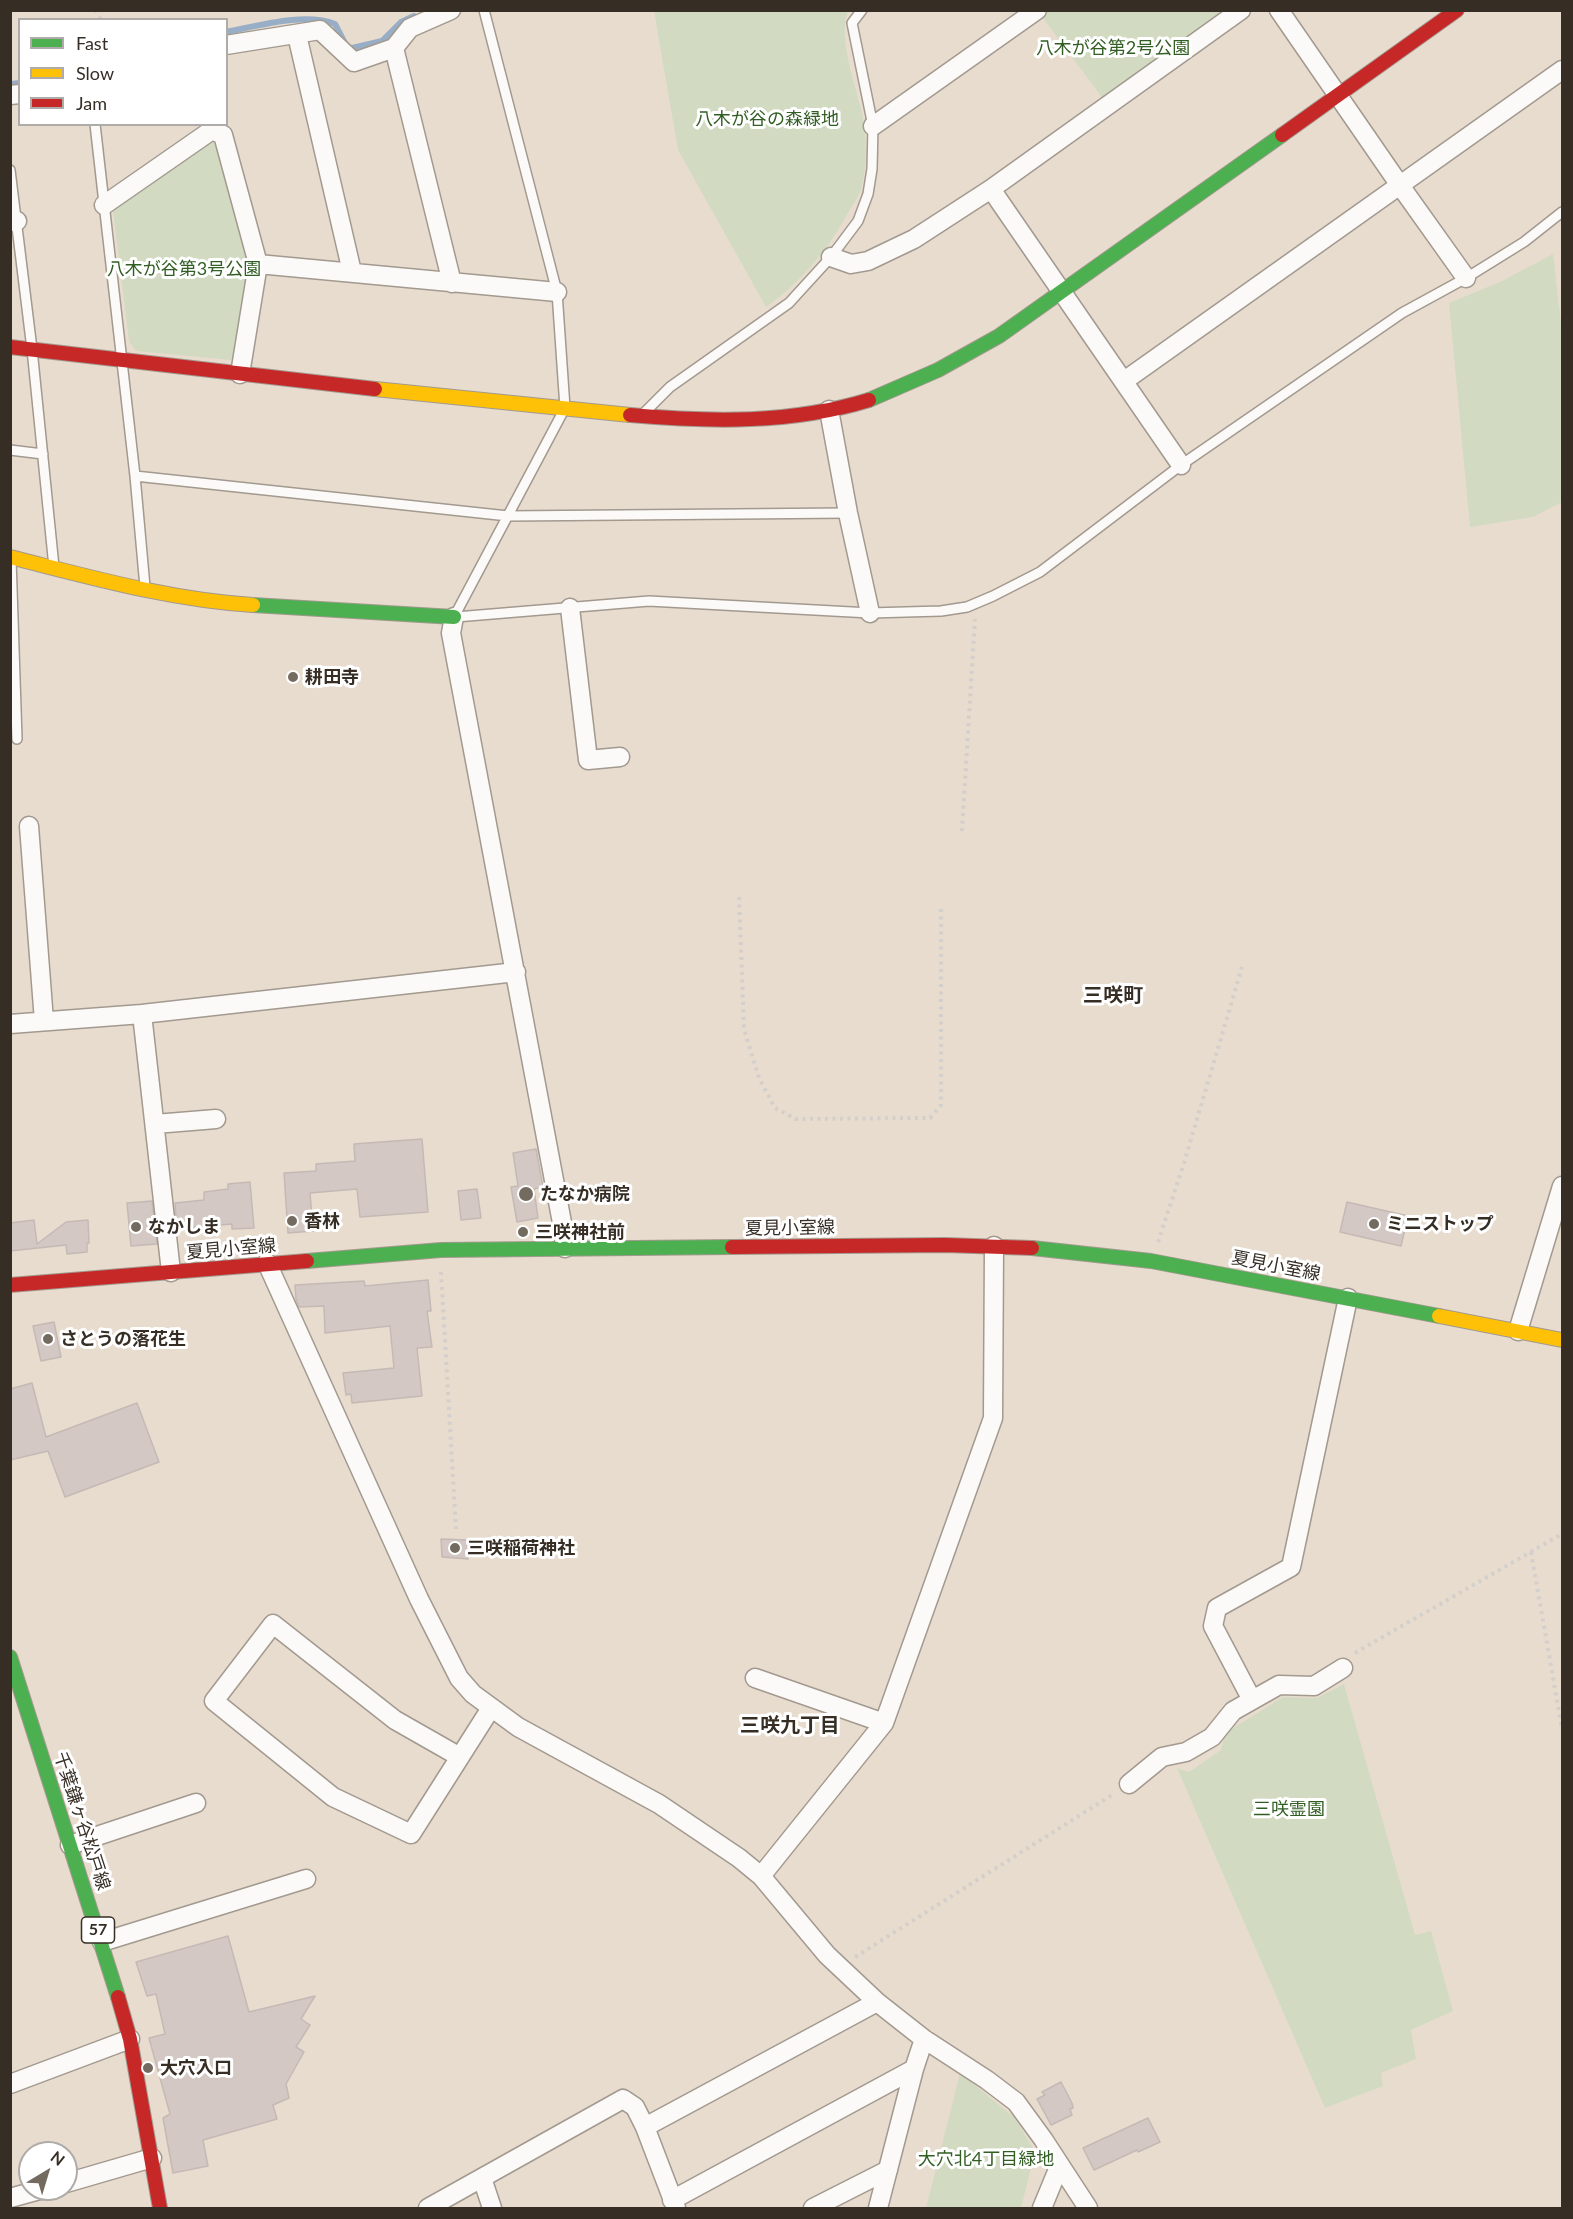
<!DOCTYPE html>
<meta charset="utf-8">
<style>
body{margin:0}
#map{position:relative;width:1573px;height:2219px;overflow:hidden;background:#e8dcce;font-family:Lato,sans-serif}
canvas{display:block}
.frame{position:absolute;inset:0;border:12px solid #362e25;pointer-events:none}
.legend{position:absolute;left:18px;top:18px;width:210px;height:108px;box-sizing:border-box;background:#fff;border:2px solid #afaba8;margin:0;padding:8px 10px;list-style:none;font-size:18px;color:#362e25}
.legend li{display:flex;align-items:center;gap:12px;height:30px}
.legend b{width:30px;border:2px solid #afaba8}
.north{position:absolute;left:18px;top:2141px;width:60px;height:60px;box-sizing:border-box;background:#fff;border:2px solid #afaba8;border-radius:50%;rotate:38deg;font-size:16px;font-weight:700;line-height:24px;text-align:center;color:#362e25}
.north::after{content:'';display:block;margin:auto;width:21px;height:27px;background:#746b60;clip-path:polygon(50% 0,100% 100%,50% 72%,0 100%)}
</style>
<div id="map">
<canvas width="1573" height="2219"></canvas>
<div class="frame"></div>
<ul class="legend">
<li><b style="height:8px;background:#4caf50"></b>Fast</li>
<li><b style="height:8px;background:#ffc107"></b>Slow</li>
<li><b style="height:8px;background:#c62828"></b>Jam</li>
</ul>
<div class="north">N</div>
</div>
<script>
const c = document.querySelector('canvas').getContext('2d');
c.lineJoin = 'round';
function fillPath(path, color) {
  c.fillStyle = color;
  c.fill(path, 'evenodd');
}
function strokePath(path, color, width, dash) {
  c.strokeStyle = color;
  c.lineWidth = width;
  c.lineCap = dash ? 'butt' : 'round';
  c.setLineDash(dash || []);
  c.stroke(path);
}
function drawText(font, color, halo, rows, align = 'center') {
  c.font = font + ' Lato,"Noto Sans JP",sans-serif';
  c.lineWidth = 6;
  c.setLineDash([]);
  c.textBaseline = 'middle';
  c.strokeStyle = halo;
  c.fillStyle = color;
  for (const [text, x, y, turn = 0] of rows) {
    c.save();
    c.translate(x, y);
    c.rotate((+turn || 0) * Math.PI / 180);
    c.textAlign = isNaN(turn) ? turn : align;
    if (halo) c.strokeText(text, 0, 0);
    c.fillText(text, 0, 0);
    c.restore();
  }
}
const green = new Path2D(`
 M1050 10 1228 11 1104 100 1042 17Z
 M654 11H848C837 36 856 86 862 113 867 137 867 163 862 186 860 195 854 203 849 211 829 248 802 282 766 307L678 150Z
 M207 141 220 143 250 270 238 352 231 360 136 351 129 341 113 211Z
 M1553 254 1562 332V502L1533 517 1470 527 1449 303 1502 281Z
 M1344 1684 1415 1935 1431 1931 1453 2011 1411 2030 1416 2059 1381 2073 1383 2086 1325 2108 1177 1768 1189 1772 1221 1750 1225 1733 1283 1697 1317 1698Z
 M960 2073 1015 2118 1035 2152 1021 2208H926Z`);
const stream = new Path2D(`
 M226 32C258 26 305 12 335 24L348 49 382 41 401 22 414 16
 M10 84 20 83`);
const building = new Path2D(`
 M422 1139 428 1212 360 1217 357 1189 310 1193 313 1231 288 1233 284 1173 316 1171V1164L355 1161 354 1144Z
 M536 1149 543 1187 534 1189 538 1218 517 1222 511 1187 518 1186 513 1153Z
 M250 1182 254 1228 232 1229V1224L177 1229 175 1203 204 1200V1192L228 1189V1184Z
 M477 1189 481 1218 461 1220 458 1191Z
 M152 1201 157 1244 131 1246 127 1203Z
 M1347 1202 1408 1216 1401 1246 1340 1232Z
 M34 1220 37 1244 66 1222 88 1220 89 1243H87V1252L67 1254 66 1245 10 1251V1223Z
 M428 1280 431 1311H427L432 1347 417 1348 422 1396 352 1403 351 1394 346 1395 343 1373 394 1368 390 1326 325 1333 324 1306 299 1307 296 1299 295 1285 364 1281 365 1286Z
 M54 1322 61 1357 41 1361 33 1326Z
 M32 1383 46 1437 137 1403 159 1462 65 1497 48 1451 10 1460V1389Z
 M441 1539 467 1540 468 1559 442 1557Z
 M228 1936 249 2012 315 1996 301 2019 310 2025 296 2047 304 2052 286 2084 289 2098 273 2105 277 2119 203 2140 208 2166 173 2173 163 2118 170 2114 149 2038 165 2034 156 1994 147 1996 136 1962Z
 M1061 2082 1072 2103 1073 2108 1070 2109 1072 2115 1051 2125 1037 2099 1045 2095 1042 2092Z
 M1148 2118 1160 2142 1138 2152 1137 2150 1094 2170 1083 2148Z`);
const path = new Path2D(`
 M95 10 101 20
 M962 831 975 619
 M739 897 744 1029 759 1078 775 1108 796 1119 930 1118 941 1105V907
 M1158 1242 1184 1163 1242 967
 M441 1272 456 1529
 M1531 1552 1562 1729
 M1355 1653 1562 1534
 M855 1957 1115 1793`);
const lane = new Path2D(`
 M95 124 135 476 145 587
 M10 170 32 349 54 567
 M644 413 670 387 789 303 831 257 858 221 868 194 872 169 873 126 852 23 862 10
 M10 450 43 454
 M135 476 508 516 848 513
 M11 559 17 739
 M454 617 565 408 557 292 484 10
 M456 617 649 601 870 613 941 611 967 607 993 596 1040 572 1181 465 1402 313 1466 278 1524 242 1562 212`);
const street = new Path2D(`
 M1279 10 1399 184 1466 278
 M297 35 352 272
 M226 45 320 30 354 62 394 48 410 28 451 10
 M394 48 452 283
 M10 95 20 94
 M873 126 1037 10
 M991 189 1181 465
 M104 205 212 130 223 135 258 264 240 374
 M10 222 17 221
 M831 257 851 264 868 261 914 239 991 189 1241 10
 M258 264 557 292
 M1124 381 1562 70
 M829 410 848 513 870 613
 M570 608 588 760 620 757
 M454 617 451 633 563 1228 565 1248
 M29 826 44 1021
 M142 1014 171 1272
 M10 1024 142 1014 516 972
 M155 1124 216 1119
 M267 1263 419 1599 459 1678 473 1694 518 1727 659 1804 739 1858 761 1876 827 1955 877 2002 924 2039 987 2080 1016 2102 1043 2139 1088 2208
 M1518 1331 1562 1186
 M755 1678 884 1723
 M1252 1700 1213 1626 1217 1608 1291 1567 1348 1298
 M460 1757 395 1720 273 1624 214 1701 333 1797 411 1834 491 1708
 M1129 1784 1162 1757 1186 1752 1212 1737 1233 1711 1279 1685 1314 1686 1343 1668
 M70 1845 196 1803
 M761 1876 884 1723 993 1418 994 1246
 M102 1942 306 1879
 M10 2084 130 2039
 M645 2127 877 2002
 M482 2178 492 2208
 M66 2183 152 2158
 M10 2198 43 2189
 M672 2200 914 2069
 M428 2208 623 2099 635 2107 645 2127 676 2208
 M813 2208 888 2170
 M878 2208 914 2069 924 2039
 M1042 2208 1059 2167`);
const fast = new Path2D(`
 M869 400 938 370 999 336 1282 135
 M253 605 454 617
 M1032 1248 1151 1261 1439 1316
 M307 1261 441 1250 732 1247
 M10 1657 118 1997`);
const slow = new Path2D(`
 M375 389 630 415
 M10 557C90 577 170 600 253 605
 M1439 1316 1562 1340`);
const jam = new Path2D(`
 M1282 135 1457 10
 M10 347 375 389
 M630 415C710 422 791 424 869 400
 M732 1247 945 1245 1032 1248
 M10 1285 307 1261
 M118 1997 130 2039 160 2208`);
const markers = [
 [293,677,6,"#746b60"],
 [526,1194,8,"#746b60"],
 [292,1221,6,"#746b60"],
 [1374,1224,6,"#746b60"],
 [136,1227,6,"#746b60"],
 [523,1232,6,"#746b60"],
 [48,1339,6,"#746b60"],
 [455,1548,6,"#746b60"],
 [148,2068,6,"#746b60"]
];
const shields = [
 [98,1930,33]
];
const shieldNames = [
 ["57",98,1930]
];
const parkNames = [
 ["八木が谷第2号公園",1113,48],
 ["八木が谷の森緑地",767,119],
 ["八木が谷第3号公園",184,269],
 ["三咲霊園",1289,1809],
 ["大穴北4丁目緑地",986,2159]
];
const poiNames = [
 ["耕田寺",305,677],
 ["たなか病院",540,1194],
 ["香林",304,1221],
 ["ミニストップ",1386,1224],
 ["なかしま",148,1227],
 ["三咲神社前",535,1232],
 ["さとうの落花生",60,1339],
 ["三咲稲荷神社",467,1548],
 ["大穴入口",160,2068]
];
const streetNames = [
 ["夏見小室線",790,1228,-1],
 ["夏見小室線",231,1249,-5],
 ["夏見小室線",1276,1266,11],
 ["千葉鎌ヶ谷松戸線",82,1821,72]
];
const neighbourhoodNames = [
 ["三咲町",1113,996],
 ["三咲九丁目",790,1726]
];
fillPath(green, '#d2dbc2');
strokePath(stream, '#98aec6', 6);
fillPath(building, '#d3c8c4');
strokePath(building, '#c5b9b5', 1.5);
strokePath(lane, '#a2998f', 12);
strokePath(street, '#a2998f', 21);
strokePath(fast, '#a2998f', 16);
strokePath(slow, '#a2998f', 16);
strokePath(jam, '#a2998f', 16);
strokePath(path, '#d3cfcb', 4, [3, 4.5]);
strokePath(lane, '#fcfaf8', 9);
strokePath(street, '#fcfaf8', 18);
strokePath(fast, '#4caf50', 14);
strokePath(slow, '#ffc107', 14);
strokePath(jam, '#c62828', 14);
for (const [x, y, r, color] of markers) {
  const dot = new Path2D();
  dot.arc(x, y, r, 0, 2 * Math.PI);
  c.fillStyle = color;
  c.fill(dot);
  strokePath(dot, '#fff', 2);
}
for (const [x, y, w] of shields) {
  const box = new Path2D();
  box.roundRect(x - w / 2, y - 13, w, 26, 4.5);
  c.fillStyle = '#fff';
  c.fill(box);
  strokePath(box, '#362e25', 1.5);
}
drawText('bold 16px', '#362e25', null, shieldNames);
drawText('18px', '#325e23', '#fff', parkNames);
drawText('bold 18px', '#362e25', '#fff', poiNames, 'left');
drawText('18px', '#362e25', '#fff', streetNames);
drawText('bold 20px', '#362e25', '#fff', neighbourhoodNames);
</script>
